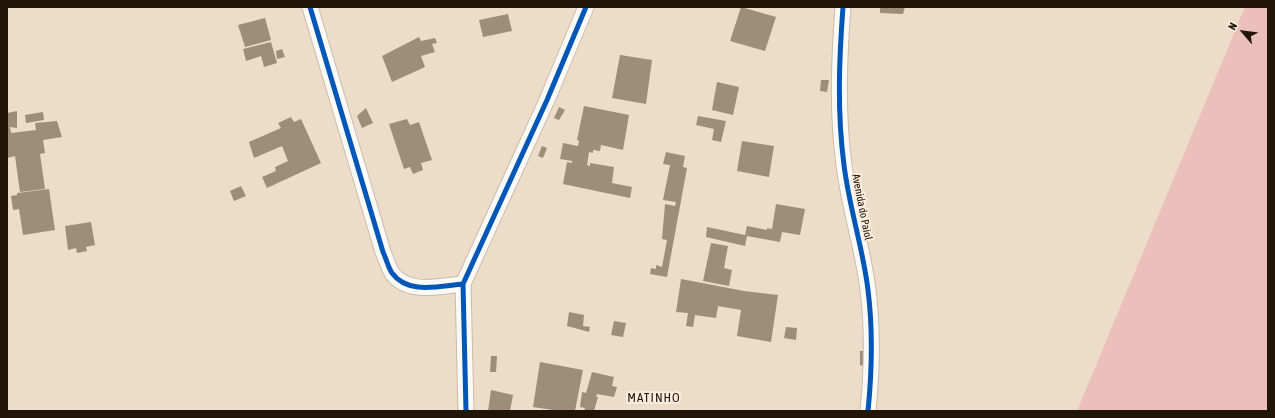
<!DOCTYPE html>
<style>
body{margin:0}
#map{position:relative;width:1275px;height:418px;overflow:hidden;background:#eddcc7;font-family:"Asap Condensed",sans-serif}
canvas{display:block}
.frame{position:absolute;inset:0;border:8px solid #211607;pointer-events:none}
.north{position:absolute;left:1223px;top:12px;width:40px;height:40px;-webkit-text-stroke:3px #fbeedf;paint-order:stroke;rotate:298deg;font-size:11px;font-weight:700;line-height:16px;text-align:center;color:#211607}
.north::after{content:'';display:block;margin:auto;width:14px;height:18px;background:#211607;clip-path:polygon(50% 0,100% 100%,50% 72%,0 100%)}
</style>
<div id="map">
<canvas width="1275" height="418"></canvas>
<div class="frame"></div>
<div class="north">N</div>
</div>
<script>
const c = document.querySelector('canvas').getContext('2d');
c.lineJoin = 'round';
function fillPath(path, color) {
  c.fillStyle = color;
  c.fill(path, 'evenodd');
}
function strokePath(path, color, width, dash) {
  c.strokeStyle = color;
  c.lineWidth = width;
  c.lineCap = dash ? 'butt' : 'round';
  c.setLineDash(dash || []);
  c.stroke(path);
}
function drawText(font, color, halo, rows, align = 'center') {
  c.font = font + ' "Asap Condensed",sans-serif';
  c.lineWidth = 4;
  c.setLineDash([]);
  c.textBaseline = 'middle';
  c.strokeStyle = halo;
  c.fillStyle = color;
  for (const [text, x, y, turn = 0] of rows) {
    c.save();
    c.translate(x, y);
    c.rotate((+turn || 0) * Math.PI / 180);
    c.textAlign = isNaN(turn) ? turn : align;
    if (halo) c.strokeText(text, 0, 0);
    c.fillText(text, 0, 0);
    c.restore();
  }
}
const green = new Path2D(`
 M1245 7H1268V411H1077Z`);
const building = new Path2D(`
 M741 7 776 17 765 51 730 41Z
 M880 7H905L903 14 880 13Z
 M508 14 512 31 483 37 479 20Z
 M265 18 271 40 245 47 238 25Z
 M419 37 421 41 435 38 437 43 432 44 435 52 421 56 425 67 392 82 382 56Z
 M271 42 277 63 264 67 261 56 246 61 243 49Z
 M282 49 285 57 277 59 276 51Z
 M620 55 652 60 646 104 612 98Z
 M821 80H829L827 92 820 91Z
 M717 82 739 87 733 115 712 110Z
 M584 106 629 115 623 150 601 145 600 151 593 150V153L589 152 587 165 590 166V163L614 167 612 183 632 187 630 198 563 184 567 162 572 163V161L560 159 563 143 578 146 579 141 577 140Z
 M559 107 565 110 559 120 554 118Z
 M366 108 373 123 362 128 357 116Z
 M17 111V128L10 127 11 133 36 130 35 123 57 121 62 137 43 140 45 153 40 154 45 189 20 192 15 156 7 158V113Z
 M43 112 44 120 26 123 25 115Z
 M698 116 726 121 721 142 712 140 714 129 696 125Z
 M291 117 294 122 301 119 321 163 267 188 262 177 276 171 275 167 288 161 282 146 254 158 249 142 281 128 278 123Z
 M407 119 410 125 419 122 432 160 421 163 423 170 413 174 410 167 404 169 389 124Z
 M742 141 774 146 769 177 737 171Z
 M542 146 547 148 543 158 538 156Z
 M666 152 685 156 683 167 687 168 667 277 650 274 651 268 656 269V265L662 267 667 240 662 239 665 204 675 206 676 202 663 200 670 165 663 164Z
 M241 186 246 196 234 201 230 191Z
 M49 189 55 230 23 235 19 209 13 210 11 196 17 195V193Z
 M776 204 805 209 800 235 782 232 780 242 747 236 745 246 706 237 707 227 745 235 747 226 767 230V228L772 229Z
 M91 222 95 245 86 247 87 251 77 253 76 248 68 250 65 226Z
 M711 243 728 246 724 268 732 270 729 286 703 281Z
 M681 279 744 291 778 295 771 342 737 336 741 310 718 306 716 318 695 315 693 327 686 326 688 313 676 312Z
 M569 312 584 315 583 326 590 327 589 332 567 326Z
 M614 321 626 323 623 337 611 335Z
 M786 327 797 328 796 340 784 338Z
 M860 351H865V366L860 365Z
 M491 356H497L496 372H490Z
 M540 362 583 370 575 411H560L533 407Z
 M592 372 614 377 612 386 617 387 614 397 597 394 596 397H598L594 411H584L585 408 580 407 582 392 586 393Z
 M491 390 513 395 510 411H488Z`);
const street = new Path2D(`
 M310 7 383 252C386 258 388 267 392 273 408 295 439 286 463 284
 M843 7C839 60 837 112 844 165 849 207 863 248 868 290 873 330 872 371 868 411
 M466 411 463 284 547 100 586 7`);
const cycleway = new Path2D(`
 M310 7 383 252C386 258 388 267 392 273 408 295 439 286 463 284
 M843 7C839 60 837 112 844 165 849 207 863 248 868 290 873 330 872 371 868 411
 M466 411 463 284 547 100 586 7`);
const streetNames = [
 ["Avenida do Paiol",862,207,79]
];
const quarterNames = [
 ["MATINHO",654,398]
];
fillPath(green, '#ebbfba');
fillPath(building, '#9d8e7a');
strokePath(street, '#c9bcac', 17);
strokePath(street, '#fcfaf7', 15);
strokePath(cycleway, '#0057b8', 5);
drawText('11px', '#211607', '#fbeedf', streetNames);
c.letterSpacing = '1px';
drawText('13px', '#211607', '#fbeedf', quarterNames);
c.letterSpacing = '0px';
</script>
